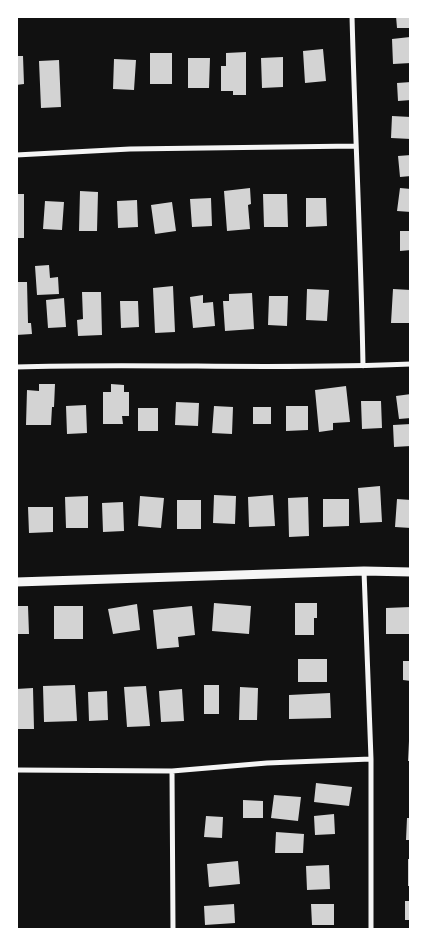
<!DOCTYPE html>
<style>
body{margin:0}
#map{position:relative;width:427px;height:946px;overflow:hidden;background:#111;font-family:"PT Sans Narrow",sans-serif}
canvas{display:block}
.frame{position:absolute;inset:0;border:18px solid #fff;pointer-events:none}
</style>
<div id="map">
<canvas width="427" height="946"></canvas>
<div class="frame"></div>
</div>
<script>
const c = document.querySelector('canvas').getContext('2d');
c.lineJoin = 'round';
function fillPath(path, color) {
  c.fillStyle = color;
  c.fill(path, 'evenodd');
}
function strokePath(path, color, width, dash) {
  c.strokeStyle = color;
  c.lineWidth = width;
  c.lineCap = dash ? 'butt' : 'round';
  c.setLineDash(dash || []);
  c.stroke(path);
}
const building = new Path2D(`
 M396 16H411V28H397Z
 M410 37 411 63 393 64 392 39Z
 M323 49 326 81 305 83 303 51Z
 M246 52V95H233V91H221V66H226V53Z
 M150 53H172V84H150Z
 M16 56H23L24 84 16 85Z
 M283 57V87L262 88 261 58Z
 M188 58H210L209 88H188Z
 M114 59 136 60 134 90 113 89Z
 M59 60 61 107 41 108 39 61Z
 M411 82V100L398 101 397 83Z
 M392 116 411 117V139L391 138Z
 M411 155V176L400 177 398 156Z
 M250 188 251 204 248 205 250 229 227 231 224 191Z
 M400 188 411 189V212L397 211Z
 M80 191 98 192 97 231H79Z
 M16 194H24V238H16Z
 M263 194H287L288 227H264Z
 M211 198 212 226 192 227 190 199Z
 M306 198H326L327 226 306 227Z
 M137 200 138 227 118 228 117 201Z
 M45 201 64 202 62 230 43 229Z
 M172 202 176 231 155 234 151 205Z
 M400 231H411V250L400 251Z
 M49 265 50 278 58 277 59 294 37 295 35 266Z
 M16 282H27L28 323H31L32 334 16 335Z
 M173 286 175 332 155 333 153 288Z
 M307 289 329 290 327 321 306 320Z
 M393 289 411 290 410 323H391Z
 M82 292H101L102 335 78 336 77 320 83 319Z
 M252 293 254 329 225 331 223 301H229V294Z
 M203 295V303L213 302 215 326 193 328 190 297Z
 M269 296H288L287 326 268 325Z
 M64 298 66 327 48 328 46 300Z
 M120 301H138L139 327 121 328Z
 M39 384H55L54 407H52L51 425H26L27 390 39 391Z
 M111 384 124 385V392H129V416H122L123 424H103V392H111Z
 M346 386 350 422 333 423V430L319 432 315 390Z
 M411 394V418L399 419 396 396Z
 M361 401H381L382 428 362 429Z
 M176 402 199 403 198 426 175 425Z
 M86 405 87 433 67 434 66 406Z
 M214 406 233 407 232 434 212 433Z
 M286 406H308V430L286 431Z
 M253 407H271V424H253Z
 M138 408H158V431H138Z
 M411 424V446L394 447 393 425Z
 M380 486 382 522 360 523 358 488Z
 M214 495 236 496 235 524 213 523Z
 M273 495 275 526 249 527 248 497Z
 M88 496V528H66L65 497Z
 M140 496 164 498 161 528 138 526Z
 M308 497 309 536 289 537 288 498Z
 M323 499H349V526L323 527Z
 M397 499 411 500V528L395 527Z
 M177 500H201V529H177Z
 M123 502 124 531 103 532 102 503Z
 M28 507H53V532L29 533Z
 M214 603 251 606 249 634 212 631Z
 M295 603H317V618H314V635H295Z
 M137 604 140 630 113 634 108 609Z
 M16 606H28L29 634H16Z
 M54 606H83V639H54Z
 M192 606 195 635 178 637 179 647 157 649 153 610Z
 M411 607 410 634H386V608Z
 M298 659H327V682H298Z
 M403 661H411V681L403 680Z
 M75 685 77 721 44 722 43 686Z
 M204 685H219V714H204Z
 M146 686 150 726 127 727 124 687Z
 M240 687 258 688 257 720H239Z
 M33 688 34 729H16V689Z
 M182 689 184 721 161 722 159 691Z
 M107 691 108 720 89 721 88 692Z
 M330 693 331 718 289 719V695Z
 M409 741H411V761H408Z
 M316 783 352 787 349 806 314 802Z
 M274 795 301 797 298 821 271 818Z
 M243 800 263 801V818H243Z
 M334 814 335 834 315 835 314 816Z
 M206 816 223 817 222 838 204 837Z
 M407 818H411V840H406Z
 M276 832 304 834 303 853H275Z
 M408 859H411V886H408Z
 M238 861 240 884 209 887 207 864Z
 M329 865 330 889 307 890 306 866Z
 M405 901H411V920H405Z
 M234 904 235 923 205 925 204 906Z
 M311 904H334V925H312Z`);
const minor = new Path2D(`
 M352 16C355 133 361 249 363 366
 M16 155 130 149 356 146
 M16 367C148 363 279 370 411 364
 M364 571 371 759V930
 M16 770 172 771 267 763 371 759
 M172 771 173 930`);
const tertiary = new Path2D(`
 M16 582 364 571 411 572`);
fillPath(building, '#d3d3d3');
strokePath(minor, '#f5f5f5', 5);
strokePath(tertiary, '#f5f5f5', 9);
</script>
